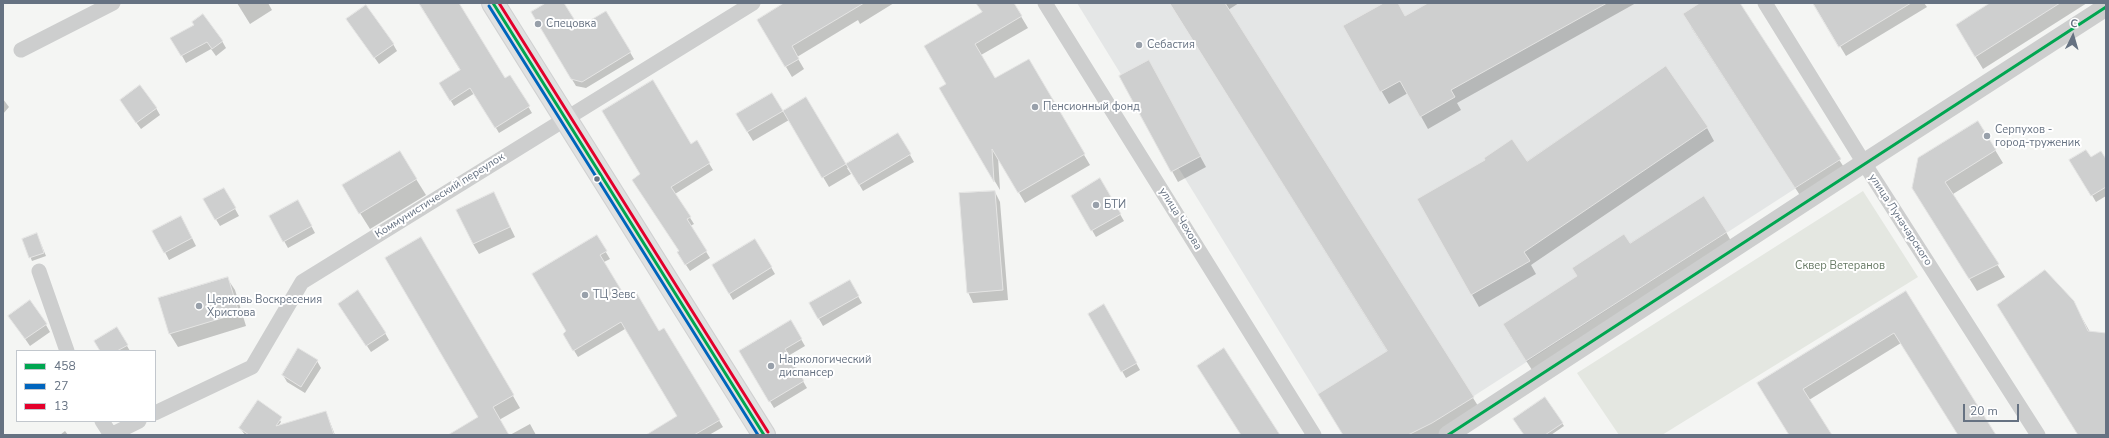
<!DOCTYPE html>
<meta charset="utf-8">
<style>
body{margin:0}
#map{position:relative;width:2109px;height:438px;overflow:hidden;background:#f4f5f3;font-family:"Nunito Sans",sans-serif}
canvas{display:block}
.frame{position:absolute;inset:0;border:4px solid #667282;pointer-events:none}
.legend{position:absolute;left:16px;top:350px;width:140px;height:72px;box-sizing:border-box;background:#fff;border:1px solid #c2c7cd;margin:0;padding:5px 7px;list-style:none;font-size:12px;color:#667282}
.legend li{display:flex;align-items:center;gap:8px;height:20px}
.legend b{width:20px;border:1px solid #c2c7cd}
.north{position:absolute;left:2053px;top:16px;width:40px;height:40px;-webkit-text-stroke:3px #fff;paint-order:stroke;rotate:5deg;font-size:11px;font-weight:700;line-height:16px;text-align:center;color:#667282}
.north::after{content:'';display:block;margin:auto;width:14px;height:18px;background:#667282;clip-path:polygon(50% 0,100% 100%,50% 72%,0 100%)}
.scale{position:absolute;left:1963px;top:404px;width:56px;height:18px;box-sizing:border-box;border:2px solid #667282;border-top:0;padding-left:5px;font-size:12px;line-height:14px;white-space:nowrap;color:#667282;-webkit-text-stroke:3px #fff;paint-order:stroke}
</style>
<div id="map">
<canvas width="2109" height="438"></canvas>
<div class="frame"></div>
<ul class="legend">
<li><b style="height:5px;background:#00a651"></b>458</li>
<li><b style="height:5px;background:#0065bd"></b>27</li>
<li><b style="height:5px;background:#e4002b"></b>13</li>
</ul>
<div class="north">С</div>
<div class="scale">20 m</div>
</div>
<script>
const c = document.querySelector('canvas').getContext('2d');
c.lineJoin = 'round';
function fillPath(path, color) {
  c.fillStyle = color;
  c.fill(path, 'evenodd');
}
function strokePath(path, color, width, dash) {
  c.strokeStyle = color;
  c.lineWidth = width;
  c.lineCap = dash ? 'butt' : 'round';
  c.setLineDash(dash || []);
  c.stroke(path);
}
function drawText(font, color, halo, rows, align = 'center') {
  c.font = font + ' "Nunito Sans",sans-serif';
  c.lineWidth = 4;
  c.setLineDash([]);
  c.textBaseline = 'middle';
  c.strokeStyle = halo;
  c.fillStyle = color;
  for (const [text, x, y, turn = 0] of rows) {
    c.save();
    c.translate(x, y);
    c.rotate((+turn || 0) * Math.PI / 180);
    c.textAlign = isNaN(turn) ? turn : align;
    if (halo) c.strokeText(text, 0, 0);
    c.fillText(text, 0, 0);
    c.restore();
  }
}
const built = new Path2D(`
 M1077 3H1740L1841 159 1432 423 1408 435H1343Z`);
const green = new Path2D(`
 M1863 191 1918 277 1662 435H1619L1577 373Z`);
const shadow = new Path2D(`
 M237 3H268L272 10 250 24Z
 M430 3H458L505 80 510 76 532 113 499 133 475 93 454 106 440 83 461 70Z
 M548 3H563L579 29 606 12 634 59 586 88 576 86 532 13Z
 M787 3H894L860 24 858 20 797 57 804 69 792 77 758 20Z
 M977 3H1013L1028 28 981 55 995 79 1028 60 1090 165 1025 203 998 157 1000 190 940 88 947 84 983 13Z
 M1170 3H1239L1228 10 1480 409 1438 435H1344L1388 352Z
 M1386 3H1397L1405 17 1430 3H1636L1457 103 1461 110 1428 129 1408 93 1389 104 1344 26Z
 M1702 3H1738L1847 172 1803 200 1691 27Z
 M1814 3H1924L1927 7 1846 56Z
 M1992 3H2087L1983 69 1964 38Z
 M352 26 393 44 397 51 379 64Z
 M172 38 222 41 226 48 216 56 211 49 186 63Z
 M1154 72 1206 167 1178 182 1120 77Z
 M772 94 782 112 806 99 845 165 898 134 914 162 863 191 849 167 847 168 851 174 829 187 789 120 753 141 737 115Z
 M3 99 9 107 3 114Z
 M125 107 156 108 160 115 141 129Z
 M1978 122 2003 163 1953 194 2005 277 1977 291 1921 201Z
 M1707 128 1714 141 1531 265 1536 274 1479 307 1418 200Z
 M696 142 713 170 675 194 694 224 690 226 710 258 690 271 682 259 680 251 637 187Z
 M2071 160 2106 161V196L2096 202Z
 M416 179 426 195 370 229 353 202Z
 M1100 180 1124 221 1096 237 1072 196Z
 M224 189 239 216 220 226 204 200Z
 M995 192 1000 202 1008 300 973 303 968 292Z
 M298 201 315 233 288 248 270 216Z
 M499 204 515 237 479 254 473 244Z
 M185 224 196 246 169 260 154 231Z
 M1726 232 1731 241 1532 370 1509 334 1630 244Z
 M37 234 46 256 32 261 23 239Z
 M596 236 610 259 604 262 626 299 659 332 664 329 723 427 709 435H651L679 416 625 329 578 357 564 334 568 332Z
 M421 238 520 408 499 420 508 435H450L480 418Z
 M755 240 775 274 733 300 713 266Z
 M227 278 235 290 246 326 178 347 170 334 159 299Z
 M849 281 862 303 823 326 810 303Z
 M1906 292 1994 435H1958L1901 343 1809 400 1830 435H1790L1764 394Z
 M2073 302 2090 332 2106 334V435H2078L2009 324Z
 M1104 306 1140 370 1126 378 1089 314Z
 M344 311 385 333 389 340 371 352Z
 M791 322 805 346 788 356 807 388 774 408 740 352Z
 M14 323 46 325 50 332 30 346Z
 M117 329 130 351H101Z
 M317 361 321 368 305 393 287 382 283 375Z
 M326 412 335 435H281Z
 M277 415 281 422 271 435H245L240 428Z
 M1562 423 1564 426 1551 435H1525Z
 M530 424 536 435H510Z
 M65 431 68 435H60Z`);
const building = new Path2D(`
 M419 3H459L505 78 510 75 530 106 495 128 470 88 450 101 439 83 460 70Z
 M546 3H564L579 27 606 11 631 52 582 82 571 79 531 12Z
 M784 3H864L792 46 799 59 785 67 757 20Z
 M976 3H1014L1022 16 975 44 995 78 1029 59 1085 154 1018 193 992 149 994 182 939 88 946 84 924 46 982 12Z
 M1170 3H1225L1474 397 1432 423 1408 435H1343L1318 394 1387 351Z
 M1384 3H1398L1405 16 1428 3H1607L1451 90 1455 97 1420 117 1400 81 1380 92 1343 26Z
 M1700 3H1740L1841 159 1795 188 1683 14Z
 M1813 3H1911L1839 47Z
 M1990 3H2060L1975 57 1956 25Z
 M366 5 394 44 374 58 346 19Z
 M203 14 223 41 212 49 207 42 181 56 170 38 194 25 192 22Z
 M1149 60 1201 156 1171 172 1119 76Z
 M1666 66 1708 127 1524 252 1530 261 1471 295 1417 199 1485 160 1484 158 1512 139 1527 161Z
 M653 80 691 144 697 140 710 163 671 187 691 217 687 219 707 251 685 265 677 252 679 251 632 180 640 174 602 111Z
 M140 85 157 108 136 123 120 100Z
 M772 93 783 111 747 132 736 114Z
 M806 97 846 164 822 178 783 111Z
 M1978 121 1996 150 1945 182 1999 264 1969 279 1912 188 1918 158Z
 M898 133 911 154 859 185 846 164Z
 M2086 150 2091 157 2101 151 2106 159V187L2091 196 2069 160Z
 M400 151 417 179 359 214 342 185Z
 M1100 178 1121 214 1091 231 1071 196Z
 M224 188 236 208 215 220 203 199Z
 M995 191 1003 290 967 293 959 193Z
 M494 192 510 227 473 244 456 210Z
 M1704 196 1727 232 1526 361 1503 324 1577 276 1572 268 1624 234 1630 243Z
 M298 200 312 226 283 242 269 216Z
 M181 216 192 238 164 253 152 231Z
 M37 233 44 253 29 258 22 239Z
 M597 235 607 251 600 255 626 298 636 292 659 331 664 328 720 420 694 435H646L677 416 621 322 573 351 563 334 566 331 532 274Z
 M421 237 514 395 493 407 509 435H448L478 417 385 258Z
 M755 239 772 267 729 294 712 265Z
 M2045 270 2074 301 2088 331 2106 333V435H2078L1997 305Z
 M228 277 239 313 169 334 158 298Z
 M850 280 859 296 818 319 809 303Z
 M358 290 386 333 366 346 338 304Z
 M1906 291 1996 435H1958L1894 333 1803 389 1832 435H1789L1757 383Z
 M30 300 47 324 25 339 8 316Z
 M1104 304 1137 363 1121 372 1088 314Z
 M791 320 802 339 785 349 804 381 769 402 739 351Z
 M117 327 128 345 117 351H100L94 341Z
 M298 348 318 360 301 387 282 375Z
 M1224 348 1280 435H1241L1197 366Z
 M1545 397 1563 423 1545 435H1524L1513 419Z
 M258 400 282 417 276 426 326 411 334 435H249L239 428Z`);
const minor = new Path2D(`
 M1045 3 1314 435
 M1765 3 1864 163 2038 435
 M21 50 113 3
 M39 271 67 351
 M155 413 252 367 302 282 753 3
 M102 421 111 435
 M111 435 139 421`);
const tertiary = new Path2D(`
 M1448 435 1864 163 2106 7`);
const primary = new Path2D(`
 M493 3 764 435`);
const bus1 = new Path2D(`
 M493 3 764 435
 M1448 435 2106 7`);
const bus2 = new Path2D(`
 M489 6 758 435`);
const bus3 = new Path2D(`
 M499 3 768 432`);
const markers = [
 [538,24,4,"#98a0aa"],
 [1139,45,4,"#98a0aa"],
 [1035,107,4,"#98a0aa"],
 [1987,136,4,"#98a0aa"],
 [597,179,3.5,"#667282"],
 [1096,205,4,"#98a0aa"],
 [585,295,4,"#98a0aa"],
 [199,306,4,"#98a0aa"],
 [771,366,4,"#98a0aa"]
];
const poiNames = [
 ["Спецовка",546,24],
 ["Себастия",1147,45],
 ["Пенсионный фонд",1043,107],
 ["Серпухов -",1995,130],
 ["город-труженик",1995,143],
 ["БТИ",1104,205],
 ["ТЦ Зевс",593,295],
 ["Церковь Воскресения",207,300],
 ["Христова",207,313],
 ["Наркологический",779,360],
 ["диспансер",779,373]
];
const streetNames = [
 ["Коммунистический переулок",440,196,-32],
 ["улица Чехова",1180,219,58],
 ["улица Луначарского",1900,220,57]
];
const parkNames = [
 ["Сквер Ветеранов",1840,266]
];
fillPath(built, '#e4e6e6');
fillPath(green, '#e4e7e1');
fillPath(shadow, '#0003');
fillPath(building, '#cecfcf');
strokePath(building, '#e4e4e3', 1);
strokePath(primary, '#d0d1d1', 24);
strokePath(minor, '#cdcece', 15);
strokePath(tertiary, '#cdcece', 19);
strokePath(primary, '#e0e1e1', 22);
strokePath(bus1, '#00a651', 3);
strokePath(bus2, '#0065bd', 3);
strokePath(bus3, '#e4002b', 3);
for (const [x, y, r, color] of markers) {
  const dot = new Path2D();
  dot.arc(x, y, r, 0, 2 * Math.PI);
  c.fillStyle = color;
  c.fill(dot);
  strokePath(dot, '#fff', 1.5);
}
drawText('11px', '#667282', '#fff', poiNames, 'left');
drawText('11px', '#667282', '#fff', streetNames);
drawText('11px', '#667964', '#fff', parkNames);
</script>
